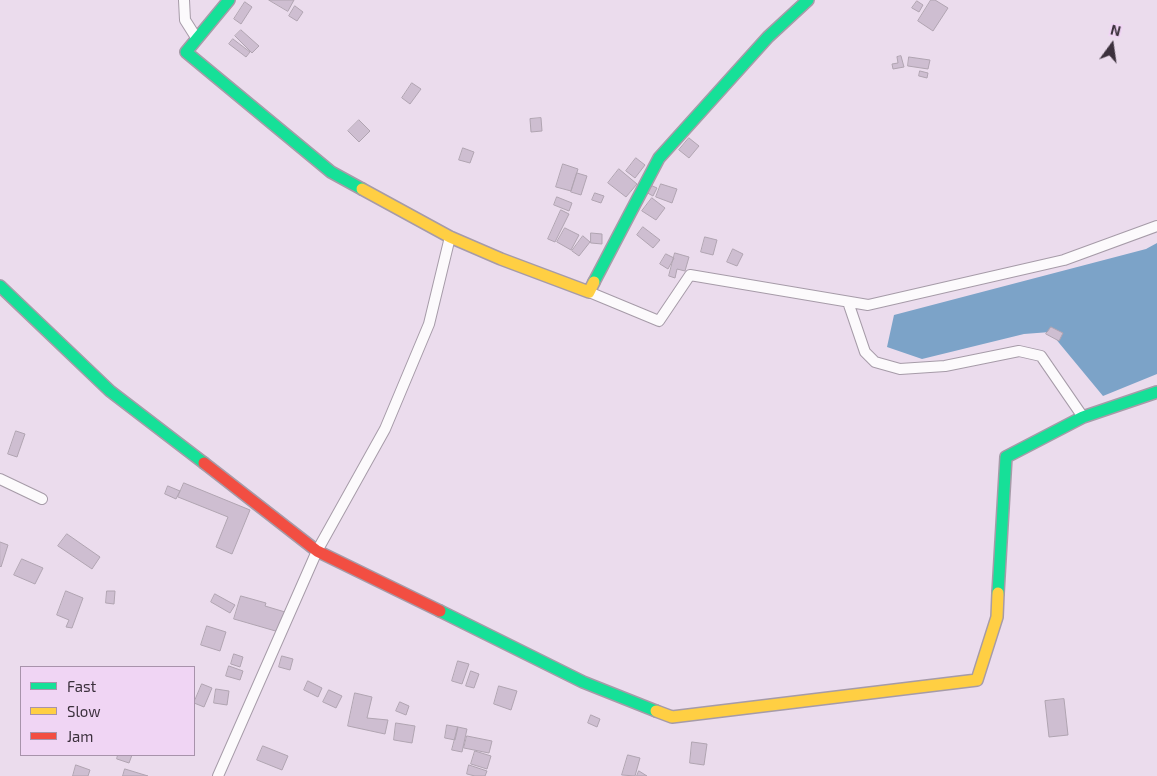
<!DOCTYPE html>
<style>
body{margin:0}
#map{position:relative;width:1157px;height:776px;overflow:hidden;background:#ebdced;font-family:"Exo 2",sans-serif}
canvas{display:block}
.legend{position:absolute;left:20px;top:666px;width:175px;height:90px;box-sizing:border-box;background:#f0d5f4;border:1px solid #a893ab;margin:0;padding:6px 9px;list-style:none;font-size:15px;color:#3c313d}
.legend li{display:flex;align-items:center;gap:10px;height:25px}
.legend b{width:25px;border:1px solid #a893ab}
.north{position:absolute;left:1087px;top:20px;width:50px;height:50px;-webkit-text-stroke:4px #f0d5f4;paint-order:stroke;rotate:14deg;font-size:14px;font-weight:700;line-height:20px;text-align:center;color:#3c313d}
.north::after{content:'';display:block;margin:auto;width:18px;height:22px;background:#3c313d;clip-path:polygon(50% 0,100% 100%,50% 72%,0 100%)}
</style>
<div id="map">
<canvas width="1157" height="776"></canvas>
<ul class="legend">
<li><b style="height:6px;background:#16e098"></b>Fast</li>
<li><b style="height:6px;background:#ffcf43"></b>Slow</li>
<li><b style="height:6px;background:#f24e42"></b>Jam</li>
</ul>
<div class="north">N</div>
</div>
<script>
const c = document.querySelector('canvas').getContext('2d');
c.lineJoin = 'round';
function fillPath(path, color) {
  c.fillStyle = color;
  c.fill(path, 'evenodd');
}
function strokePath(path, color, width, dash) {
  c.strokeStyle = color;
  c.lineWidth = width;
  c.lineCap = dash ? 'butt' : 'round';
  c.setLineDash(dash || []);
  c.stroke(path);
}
const water = new Path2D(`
 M1157 243V374L1103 396 1050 332 1024 334 922 359 887 347 894 315 1146 249Z`);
const building = new Path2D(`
 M269 0H294L288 11Z
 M931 0H935L948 8 933 31 918 21Z
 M917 1 923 5 919 12 912 8Z
 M245 2 252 7 241 24 234 19Z
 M295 6 303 12 297 21 289 16Z
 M241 30 259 46 252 53 235 36Z
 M233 39 250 52 246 57 229 44Z
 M901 56 904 67 893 69 892 64 898 63 897 57Z
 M909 57 930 60 928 69 908 66Z
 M920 71 928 73 927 78 919 76Z
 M412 83 421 89 410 104 402 98Z
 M541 118 542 131 531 132 530 119Z
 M359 120 370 131 359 142 348 131Z
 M689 138 699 146 689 158 679 150Z
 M463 148 474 152 470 163 459 160Z
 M636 158 645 165 635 178 626 171Z
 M563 164 578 169 571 191 556 187Z
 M619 169 637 184 626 197 608 183Z
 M577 173 587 176 581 195 571 192Z
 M648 184 657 188 653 196 644 191Z
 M661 184 677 189 672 203 656 197Z
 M595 193 604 196 601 203 592 200Z
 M557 197 572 203 569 211 554 205Z
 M652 198 665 208 656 220 642 211Z
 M561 210 569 214 555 242 548 239Z
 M643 227 660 240 653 248 637 235Z
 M565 228 579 235 571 250 557 242Z
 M591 233 602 234V244L591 243Z
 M583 236 590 242 579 256 572 251Z
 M705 237 717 240 713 255 701 252Z
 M733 249 743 254 737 266 727 262Z
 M675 253 689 257 685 271 677 269 675 278 669 276Z
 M666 254 674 258 668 269 660 264Z
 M1051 327 1063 333 1059 341 1046 334Z
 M16 431 25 434 17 457 8 454Z
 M184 483 250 510 232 554 216 547 228 517 178 497Z
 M168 486 180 491 176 499 165 494Z
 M67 534 100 557 92 569 58 546Z
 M0 542 8 545 1 567 0 566Z
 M22 559 43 568 35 584 14 575Z
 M66 591 83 598 72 628 66 627 69 620 57 615Z
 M107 591H115L114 604 106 603Z
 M215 594 235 605 230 613 211 602Z
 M241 596 266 603 265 606 285 612 279 632 234 619Z
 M207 626 226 632 220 651 201 645Z
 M234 654 243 657 240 667 231 664Z
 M282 656 293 659 290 670 279 667Z
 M458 661 469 664 462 684 452 681Z
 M229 666 243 671 240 680 226 676Z
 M471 671 479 674 474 688 466 686Z
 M308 681 322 688 318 697 304 690Z
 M202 684 212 688 204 707 194 703Z
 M499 686 517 691 511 710 494 704Z
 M216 689 229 691 227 705 214 703Z
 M329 690 342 696 336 708 323 702Z
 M355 693 372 697 367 718 388 720 385 734 348 726Z
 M1064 699 1068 735 1049 737 1045 701Z
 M400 702 409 706 406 715 396 711Z
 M591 715 600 719 597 727 588 723Z
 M396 723 415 726 412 743 394 740Z
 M447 725 458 727 455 740 445 738Z
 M458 727 467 729 462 752 452 750Z
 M467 736 492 741 489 753 464 748Z
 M692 742 707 744 704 765 690 763Z
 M263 746 288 756 282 770 257 760Z
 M475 751 491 756 487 769 471 764Z
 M118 755H132L129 763 117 759Z
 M628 755 640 758 635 776 622 775Z
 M76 765 90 770 88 776H73Z
 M469 765 487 771 485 776H475L467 774Z
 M125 769 148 776H123Z
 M639 771 647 776H637Z`);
const street = new Path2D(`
 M184 0 185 20 197 39
 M589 292 659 321 690 275 868 305 1064 260 1157 226
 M848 302 865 352 875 362 900 369 945 366 1019 351 1041 356 1083 417
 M0 479 42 499
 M218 776 317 551 385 429 429 324 450 237`);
const fast = new Path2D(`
 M229 0 186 52 331 172 362 189
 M594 282 659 158 768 37 808 0
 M0 286 110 391 204 463
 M998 593 1006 457 1083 417 1157 392
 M440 611 583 682 656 711`);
const slow = new Path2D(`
 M362 189 450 237 501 259 589 292 594 282
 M656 711 672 717 977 680 997 617 998 593`);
const jam = new Path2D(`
 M204 463 317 551 440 611`);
fillPath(water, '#7ca3c8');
fillPath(building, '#cebed1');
strokePath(building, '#b0a4b1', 1);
strokePath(street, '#a69ba8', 12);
strokePath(fast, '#a69ba8', 14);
strokePath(slow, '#a69ba8', 14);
strokePath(jam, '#a69ba8', 14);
strokePath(street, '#fcfafc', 10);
strokePath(fast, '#16e098', 11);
strokePath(slow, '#ffcf43', 11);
strokePath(jam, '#f24e42', 11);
</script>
